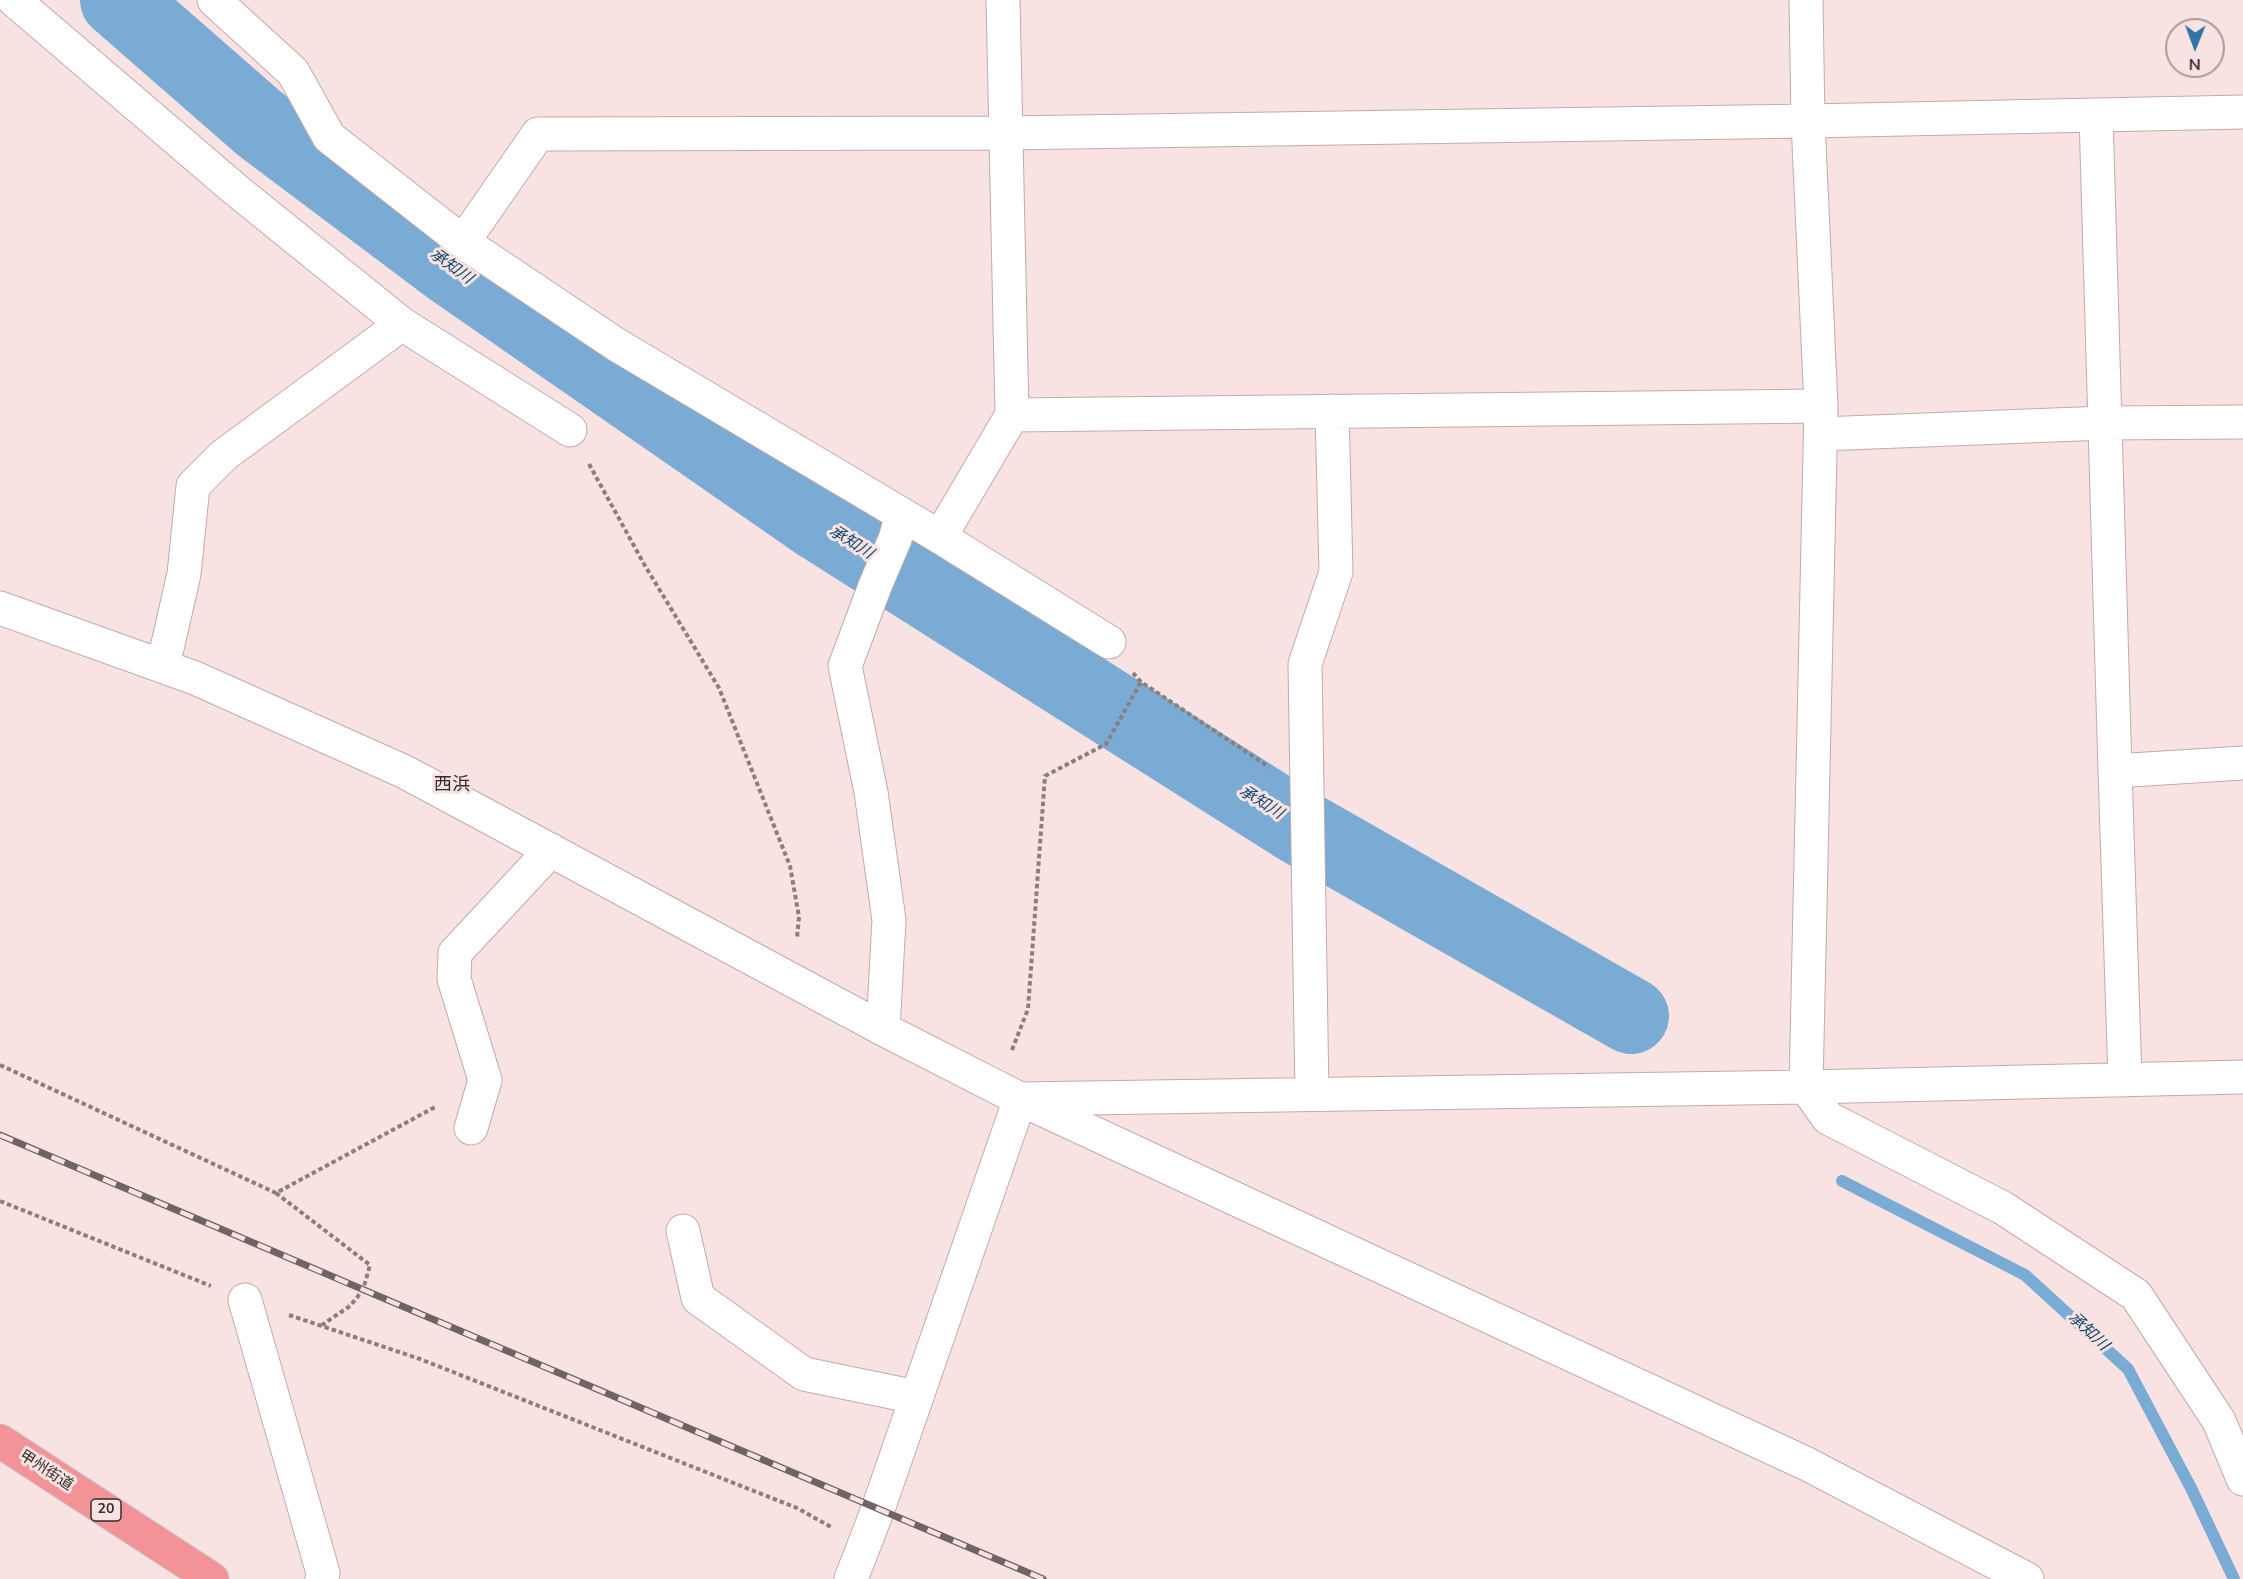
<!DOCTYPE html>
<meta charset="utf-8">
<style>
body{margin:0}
#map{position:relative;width:2243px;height:1579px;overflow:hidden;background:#f9e2e2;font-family:"Nunito Sans",sans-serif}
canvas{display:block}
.north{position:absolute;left:2165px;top:18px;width:60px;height:60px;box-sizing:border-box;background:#f9e2e2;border:2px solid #ab9a9a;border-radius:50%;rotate:181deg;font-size:16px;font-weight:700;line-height:24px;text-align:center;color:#352d2d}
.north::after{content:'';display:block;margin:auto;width:21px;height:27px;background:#2e74a9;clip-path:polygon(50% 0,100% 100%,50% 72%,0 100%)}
</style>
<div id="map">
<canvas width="2243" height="1579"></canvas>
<div class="north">N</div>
</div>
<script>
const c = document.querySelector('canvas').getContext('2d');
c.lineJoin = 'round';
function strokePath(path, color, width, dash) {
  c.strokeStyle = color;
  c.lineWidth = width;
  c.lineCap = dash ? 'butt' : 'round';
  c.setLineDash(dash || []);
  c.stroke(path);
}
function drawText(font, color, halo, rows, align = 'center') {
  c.font = font + ' "Nunito Sans","Noto Sans JP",sans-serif';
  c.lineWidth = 6;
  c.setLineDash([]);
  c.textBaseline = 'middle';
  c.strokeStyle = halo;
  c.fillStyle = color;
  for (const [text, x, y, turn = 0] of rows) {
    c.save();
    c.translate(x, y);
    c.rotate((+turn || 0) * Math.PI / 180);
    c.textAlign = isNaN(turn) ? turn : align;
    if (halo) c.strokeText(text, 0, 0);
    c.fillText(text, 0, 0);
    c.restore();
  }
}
const stream = new Path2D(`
 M1842 1181 2025 1275 2128 1369 2191 1488 2234 1579`);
const river = new Path2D(`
 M118 0 260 124 453 269 819 523 1296 825 1631 1016`);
const path = new Path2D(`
 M589 464 644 564 719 688 790 866 799 917 797 938
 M1133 673 1141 682 1269 767
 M1012 1050 1028 1009 1045 776 1106 744 1141 682
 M0 1065 276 1193 437 1106
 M276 1193 370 1265 363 1290 350 1306 322 1325
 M0 1201 211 1286
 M289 1315 420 1359 797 1508 831 1527`);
const minor = new Path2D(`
 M14 0 236 190 402 324 570 430
 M214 0 293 72 329 137 463 242 617 345 940 537 1109 642
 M1806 0 1808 121 1821 406 1806 1087 1828 1118 2003 1208 2136 1295 2219 1421 2243 1479
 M2096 115 2115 771 2243 763
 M463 242 538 134 1005 133 1808 121 2243 112
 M1012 415 1821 406
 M1821 434 2105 423 2243 422
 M940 537 1012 415 1003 0
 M0 608 195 678 405 772 883 1029 1020 1099 1807 1464 2027 1579
 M163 666 184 574 193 486 224 455 402 324
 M2115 771 2125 1080
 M883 1029 889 920 871 792 845 666 875 586 895 539 902 515
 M1312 1094 1305 664 1336 572 1332 411
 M471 1128 485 1080 454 979 455 953 551 850
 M683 1231 698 1298 804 1374 916 1397
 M245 1300 323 1573 322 1579
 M851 1579 878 1509 1020 1099 1806 1087 2243 1077`);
const highway = new Path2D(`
 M0 1441 212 1579`);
const rail = new Path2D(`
 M0 1135 1043 1579`);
const shields = [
 [106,1510,30]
];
const shieldNames = [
 ["20",106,1510]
];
const streetNames = [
 ["甲州街道",46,1471,33]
];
const waterNames = [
 ["承知川",451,267,36],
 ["承知川",851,543,32],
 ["承知川",1261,803,32],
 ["承知川",2088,1332,43]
];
const quarterNames = [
 ["西浜",452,786]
];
strokePath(stream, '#79abd5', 12);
strokePath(river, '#79abd5', 76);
strokePath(minor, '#c1abab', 35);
strokePath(highway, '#cac8c8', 35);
strokePath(path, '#8d7e7e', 4, [4.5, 3]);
strokePath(minor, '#fff', 33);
strokePath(highway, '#f39398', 33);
strokePath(rail, '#706363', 7);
strokePath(rail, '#f9e2e2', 4.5, [14]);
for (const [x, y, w] of shields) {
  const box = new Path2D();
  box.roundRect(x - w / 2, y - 11, w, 22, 4.5);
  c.fillStyle = '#f9e2e2';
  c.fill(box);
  strokePath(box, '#352d2d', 1.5);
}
drawText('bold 14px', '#352d2d', null, shieldNames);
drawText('15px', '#352d2d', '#f9e2e2', streetNames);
drawText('italic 16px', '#0c476f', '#f9e2e2', waterNames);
drawText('18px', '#352d2d', '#f9e2e2', quarterNames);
</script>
